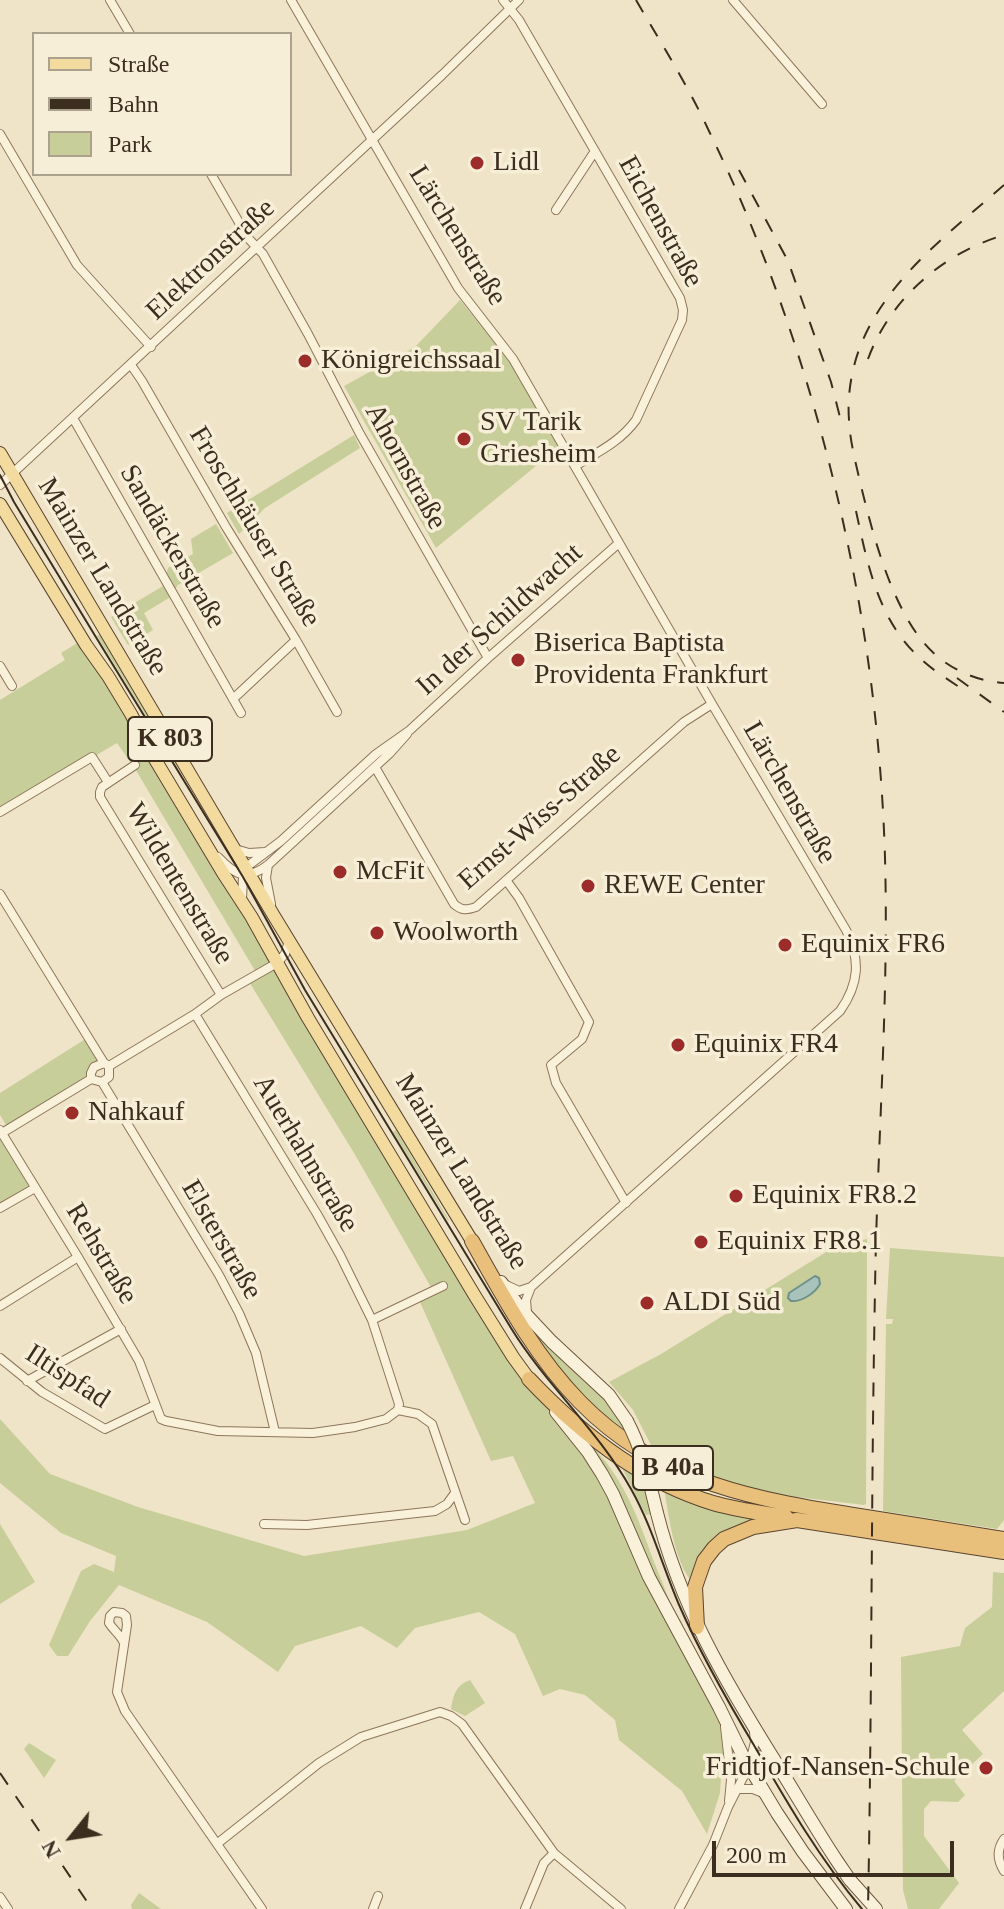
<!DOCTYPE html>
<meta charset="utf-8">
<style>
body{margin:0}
#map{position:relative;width:1004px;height:1909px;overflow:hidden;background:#efe4c7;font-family:"Times New Roman",serif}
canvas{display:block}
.legend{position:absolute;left:32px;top:32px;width:260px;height:144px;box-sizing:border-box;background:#f7eed7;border:2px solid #aca18d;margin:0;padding:10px 14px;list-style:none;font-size:24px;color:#3c2e1f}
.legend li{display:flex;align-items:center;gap:16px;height:40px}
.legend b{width:40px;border:2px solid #aca18d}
.north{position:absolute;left:32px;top:1797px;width:80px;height:80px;-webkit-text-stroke:6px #f7eed7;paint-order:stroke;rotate:240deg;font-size:22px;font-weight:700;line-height:32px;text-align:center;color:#3c2e1f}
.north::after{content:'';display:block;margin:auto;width:28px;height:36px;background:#3c2e1f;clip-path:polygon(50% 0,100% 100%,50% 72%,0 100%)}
.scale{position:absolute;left:712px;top:1841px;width:242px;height:36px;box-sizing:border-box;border:4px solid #3c2e1f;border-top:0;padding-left:10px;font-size:24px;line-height:28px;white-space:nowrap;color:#3c2e1f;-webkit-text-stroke:6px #f7eed7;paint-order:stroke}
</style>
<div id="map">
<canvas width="1004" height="1909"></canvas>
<ul class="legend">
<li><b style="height:10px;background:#f3da9f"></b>Straße</li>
<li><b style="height:10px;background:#3c2e1f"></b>Bahn</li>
<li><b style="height:22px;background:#c7ce9a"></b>Park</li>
</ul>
<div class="north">N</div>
<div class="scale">200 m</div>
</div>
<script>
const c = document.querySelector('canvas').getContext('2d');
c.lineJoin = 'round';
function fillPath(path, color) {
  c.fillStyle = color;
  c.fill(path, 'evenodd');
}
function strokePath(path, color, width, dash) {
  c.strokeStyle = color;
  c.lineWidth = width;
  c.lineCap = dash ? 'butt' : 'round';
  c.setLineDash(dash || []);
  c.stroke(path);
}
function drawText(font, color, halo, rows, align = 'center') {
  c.font = font + ' "Times New Roman",serif';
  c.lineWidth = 7;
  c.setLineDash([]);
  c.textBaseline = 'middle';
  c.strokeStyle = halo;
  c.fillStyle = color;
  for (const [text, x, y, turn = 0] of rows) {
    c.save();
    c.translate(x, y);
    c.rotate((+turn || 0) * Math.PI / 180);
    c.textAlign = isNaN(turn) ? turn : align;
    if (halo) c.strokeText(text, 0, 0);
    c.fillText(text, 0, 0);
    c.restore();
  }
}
const green = new Path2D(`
 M460 300 509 360 559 447 436 548 344 386 415 347Z
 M354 435 360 448 265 508 239 534 227 513Z
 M216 524 233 553 178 585 169 598 144 613 153 630 128 645 111 617 163 586 168 568 193 554 191 539Z
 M101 634 238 866 97 636Z
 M84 639 499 1335 588 1452 719 1707 729 1756 713 1757 722 1762 720 1793 707 1834 682 1791 619 1740 615 1720 585 1695 560 1689 543 1696 515 1634 479 1612 415 1628 397 1648 361 1626 295 1646 278 1672 207 1622 119 1585 90 1621 68 1656H57L49 1645 81 1571 94 1564 114 1572 116 1556 61 1533 0 1483V1419L50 1474 138 1507 304 1556 467 1530 535 1503 513 1456 491 1461 416 1293 432 1289 354 1153 248 980 257 974 134 767 117 743 0 812V700L65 660 61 653Z
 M87 1038 102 1062 90 1078 8 1128 0 1115V1093Z
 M396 1130 449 1220 448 1221 393 1132Z
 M0 1137 30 1185 28 1192 0 1209Z
 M867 1239 866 1504 864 1505 763 1493 734 1487 675 1464 651 1445 633 1410 609 1382 661 1354 836 1246Z
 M890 1248 1004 1257V1520L997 1529 883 1511 886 1324H892L893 1319H886Z
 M524 1318 593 1385 614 1410 630 1438 583 1397 537 1342Z
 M586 1441C621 1471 639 1519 654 1562 661 1579 669 1597 673 1616Z
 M621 1466 644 1480 651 1514 646 1515Z
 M664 1489 763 1519 735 1528 692 1582C674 1561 669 1516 664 1489Z
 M0 1524 35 1582 0 1604Z
 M993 1572 1004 1573V1691L962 1730 983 1754 954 1781 965 1795 958 1802 931 1801 924 1809V1836L959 1883 939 1909H908L903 1890 901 1657 960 1646 965 1628 992 1607Z
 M470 1680 485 1703 465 1716 451 1709C454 1694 455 1686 470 1680Z
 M29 1743 56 1760 44 1778 24 1749Z
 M139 1893 161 1909H132L131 1905Z`);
const water = new Path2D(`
 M815 1276 819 1278 820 1284C815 1293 802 1302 791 1301L788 1298 789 1293Z`);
const minor = new Path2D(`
 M110 0 130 34
 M291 0 458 288 513 359 712 704 846 930C861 960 859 984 840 1011L531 1287 526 1300 527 1312
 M503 0 519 20 680 298 683 310 682 320 636 420C620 442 598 452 575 466
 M733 0 822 104
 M0 134 77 265 151 347
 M211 174 248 238 263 254 308 334 360 434 488 658
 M556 210 595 151
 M131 365 142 381 226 527 296 640 337 712
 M73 418 241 713
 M0 485 442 75 519 0
 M0 666 12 686
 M233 699 296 640
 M135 765 102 787 100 792V797L221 995
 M375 767 454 904C462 911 467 910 476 907L684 722 712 704
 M0 812 92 757 108 782
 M235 849 249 853 265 852
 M218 857C236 876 246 881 268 865L390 753 407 734
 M268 865 266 878 271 904
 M506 880 519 898 589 1022 582 1039 551 1065 556 1083 626 1203
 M0 894 104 1063 109 1066
 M242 899 243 877 249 865 281 841 376 754 410 730 488 658 619 543
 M195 1014 317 1214 340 1255 372 1320 399 1404 398 1410
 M109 1066 195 1014 221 995 277 963 285 954 289 941
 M91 1079V1073L94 1067 104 1063
 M102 1082 219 1275 239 1313 256 1353 275 1432
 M0 1130 78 1257 139 1361 161 1419 166 1421 218 1431 313 1433 355 1427 386 1419 398 1410
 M2 1133 91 1079 102 1082 109 1077V1066
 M0 1208 35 1188
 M506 1285 519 1291 531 1287
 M0 1306 78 1257
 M372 1320 443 1286
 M0 1358 42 1392 105 1429 155 1405
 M27 1381 121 1329
 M398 1410 418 1414 432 1424 465 1520
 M264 1524 307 1525 435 1511 447 1504 455 1493
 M124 1643C120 1634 114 1631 109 1623L110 1616 114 1612 122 1613 126 1616 127 1625 117 1692 125 1711 262 1909
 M725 1727 731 1780 729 1801
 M732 1775C741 1756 752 1750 772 1759
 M737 1789H753L763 1793
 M1004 1839C997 1849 997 1860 1004 1871
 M218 1843 319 1763 361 1737 440 1712 451 1716 462 1724 554 1853 621 1909
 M0 1897 8 1909
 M373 1909 378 1896
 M525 1909 544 1863 554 1853
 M679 1909 713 1845 728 1807 749 1766 755 1742 754 1732`);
const secondary = new Path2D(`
 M501 1282 522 1310 552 1342 609 1395 627 1421
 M556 1412 588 1452 602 1474 613 1494 649 1577 719 1707 744 1758 777 1813 803 1852 846 1909
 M657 1513C680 1605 725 1681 775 1761 796 1794 815 1828 837 1861L850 1880 876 1909`);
const primary = new Path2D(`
 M0 453 274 916 472 1241
 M0 504 86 645 108 676 131 714 153 756 223 873 251 916 308 1018 475 1296 513 1357 529 1379`);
const trunk = new Path2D(`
 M472 1241C504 1298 534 1355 580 1402 660 1484 758 1500 866 1517 912 1524 958 1532 1004 1539
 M529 1379C580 1433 640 1481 713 1503 737 1510 762 1513 786 1517
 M697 1627 695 1587 704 1561 714 1548 724 1539 753 1527 797 1520 1004 1552`);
const tram = new Path2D(`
 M0 475 14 502 94 634 243 877 305 990 511 1328C546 1385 598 1430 631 1489 652 1526 663 1568 680 1607 701 1655 728 1702 755 1747 788 1804 819 1858 862 1909`);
const rail = new Path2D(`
 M636 0C661 43 687 84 708 129 816 350 878 612 885 858 889 1002 877 1146 875 1290 871 1497 872 1703 868 1909
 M739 170 788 261 831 382 842 425
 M1004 185C952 231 890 276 862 342 852 366 847 394 849 420 850 442 856 464 861 486 873 535 891 604 924 643 944 667 974 681 1004 683
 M868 359C890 299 943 253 1004 235
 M856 511C868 566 878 621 922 660 934 671 949 680 962 689
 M957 678 1004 712
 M0 1773 92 1909`);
const secondaryBridge = new Path2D(`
 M627 1421C643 1451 649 1481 657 1513`);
const markers = [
 [477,163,8,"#9c2c2a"],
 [305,361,8,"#9c2c2a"],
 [464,439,8,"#9c2c2a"],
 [518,660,8,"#9c2c2a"],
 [340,872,8,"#9c2c2a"],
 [588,886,8,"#9c2c2a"],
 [377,933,8,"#9c2c2a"],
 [785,945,8,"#9c2c2a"],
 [678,1045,8,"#9c2c2a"],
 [72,1113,8,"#9c2c2a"],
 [736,1196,8,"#9c2c2a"],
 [701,1242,8,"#9c2c2a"],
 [647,1303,8,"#9c2c2a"],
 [986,1768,8,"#9c2c2a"]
];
const shields = [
 [170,739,84],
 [673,1468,80]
];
const shieldNames = [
 ["K 803",170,739],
 ["B 40a",673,1468]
];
const poiNames = [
 ["Lidl",493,163],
 ["Königreichssaal",321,361],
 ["SV Tarik",480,423],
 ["Griesheim",480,455],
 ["Biserica Baptista",534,644],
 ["Providenta Frankfurt",534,676],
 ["McFit",356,872],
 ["REWE Center",604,886],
 ["Woolworth",393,933],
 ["Equinix FR6",801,945],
 ["Equinix FR4",694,1045],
 ["Nahkauf",88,1113],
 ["Equinix FR8.2",752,1196],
 ["Equinix FR8.1",717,1242],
 ["ALDI Süd",663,1303],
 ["Fridtjof-Nansen-Schule",970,1768,"right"]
];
const streetNames = [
 ["Eichenstraße",660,222,61],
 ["Lärchenstraße",457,236,58],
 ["Elektronstraße",211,260,-43],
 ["Ahornstraße",405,467,61],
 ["Froschhäuser Straße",254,527,59],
 ["Sandäckerstraße",172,547,60],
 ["Mainzer Landstraße",102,577,59],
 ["In der Schildwacht",500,620,-42],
 ["Lärchenstraße",789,793,60],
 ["Ernst-Wiss-Straße",540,818,-41],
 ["Wildentenstraße",179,884,59],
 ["Auerhahnstraße",305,1154,59],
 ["Mainzer Landstraße",461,1172,58],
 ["Elsterstraße",221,1240,60],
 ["Rehstraße",101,1254,59],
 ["Iltispfad",67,1377,33]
];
fillPath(green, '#c7ce9a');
fillPath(water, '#a8c3bc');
strokePath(water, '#6e928a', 2);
strokePath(minor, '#8c765b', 10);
strokePath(secondary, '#6e573e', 14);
strokePath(primary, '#5a442f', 14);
strokePath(trunk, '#5a442f', 16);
strokePath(minor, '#faf1da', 8);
strokePath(secondary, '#faf1da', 12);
strokePath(primary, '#f3da9f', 12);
strokePath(trunk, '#e9c07b', 14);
strokePath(tram, '#3c2e1f', 2);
strokePath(rail, '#3c2e1f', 2, [14, 14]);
strokePath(secondaryBridge, '#6e573e', 14, []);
strokePath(secondaryBridge, '#faf1da', 12);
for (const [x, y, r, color] of markers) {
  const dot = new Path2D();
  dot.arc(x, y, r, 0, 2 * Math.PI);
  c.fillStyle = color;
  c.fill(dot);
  strokePath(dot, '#f7eed7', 3);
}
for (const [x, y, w] of shields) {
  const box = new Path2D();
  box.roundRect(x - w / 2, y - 22, w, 44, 6);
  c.fillStyle = '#f7eed7';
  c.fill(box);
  strokePath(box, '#3c2e1f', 2);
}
drawText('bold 26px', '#3c2e1f', null, shieldNames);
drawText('28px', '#3c2e1f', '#f7eed7', poiNames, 'left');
drawText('28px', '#3c2e1f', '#f7eed7', streetNames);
</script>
